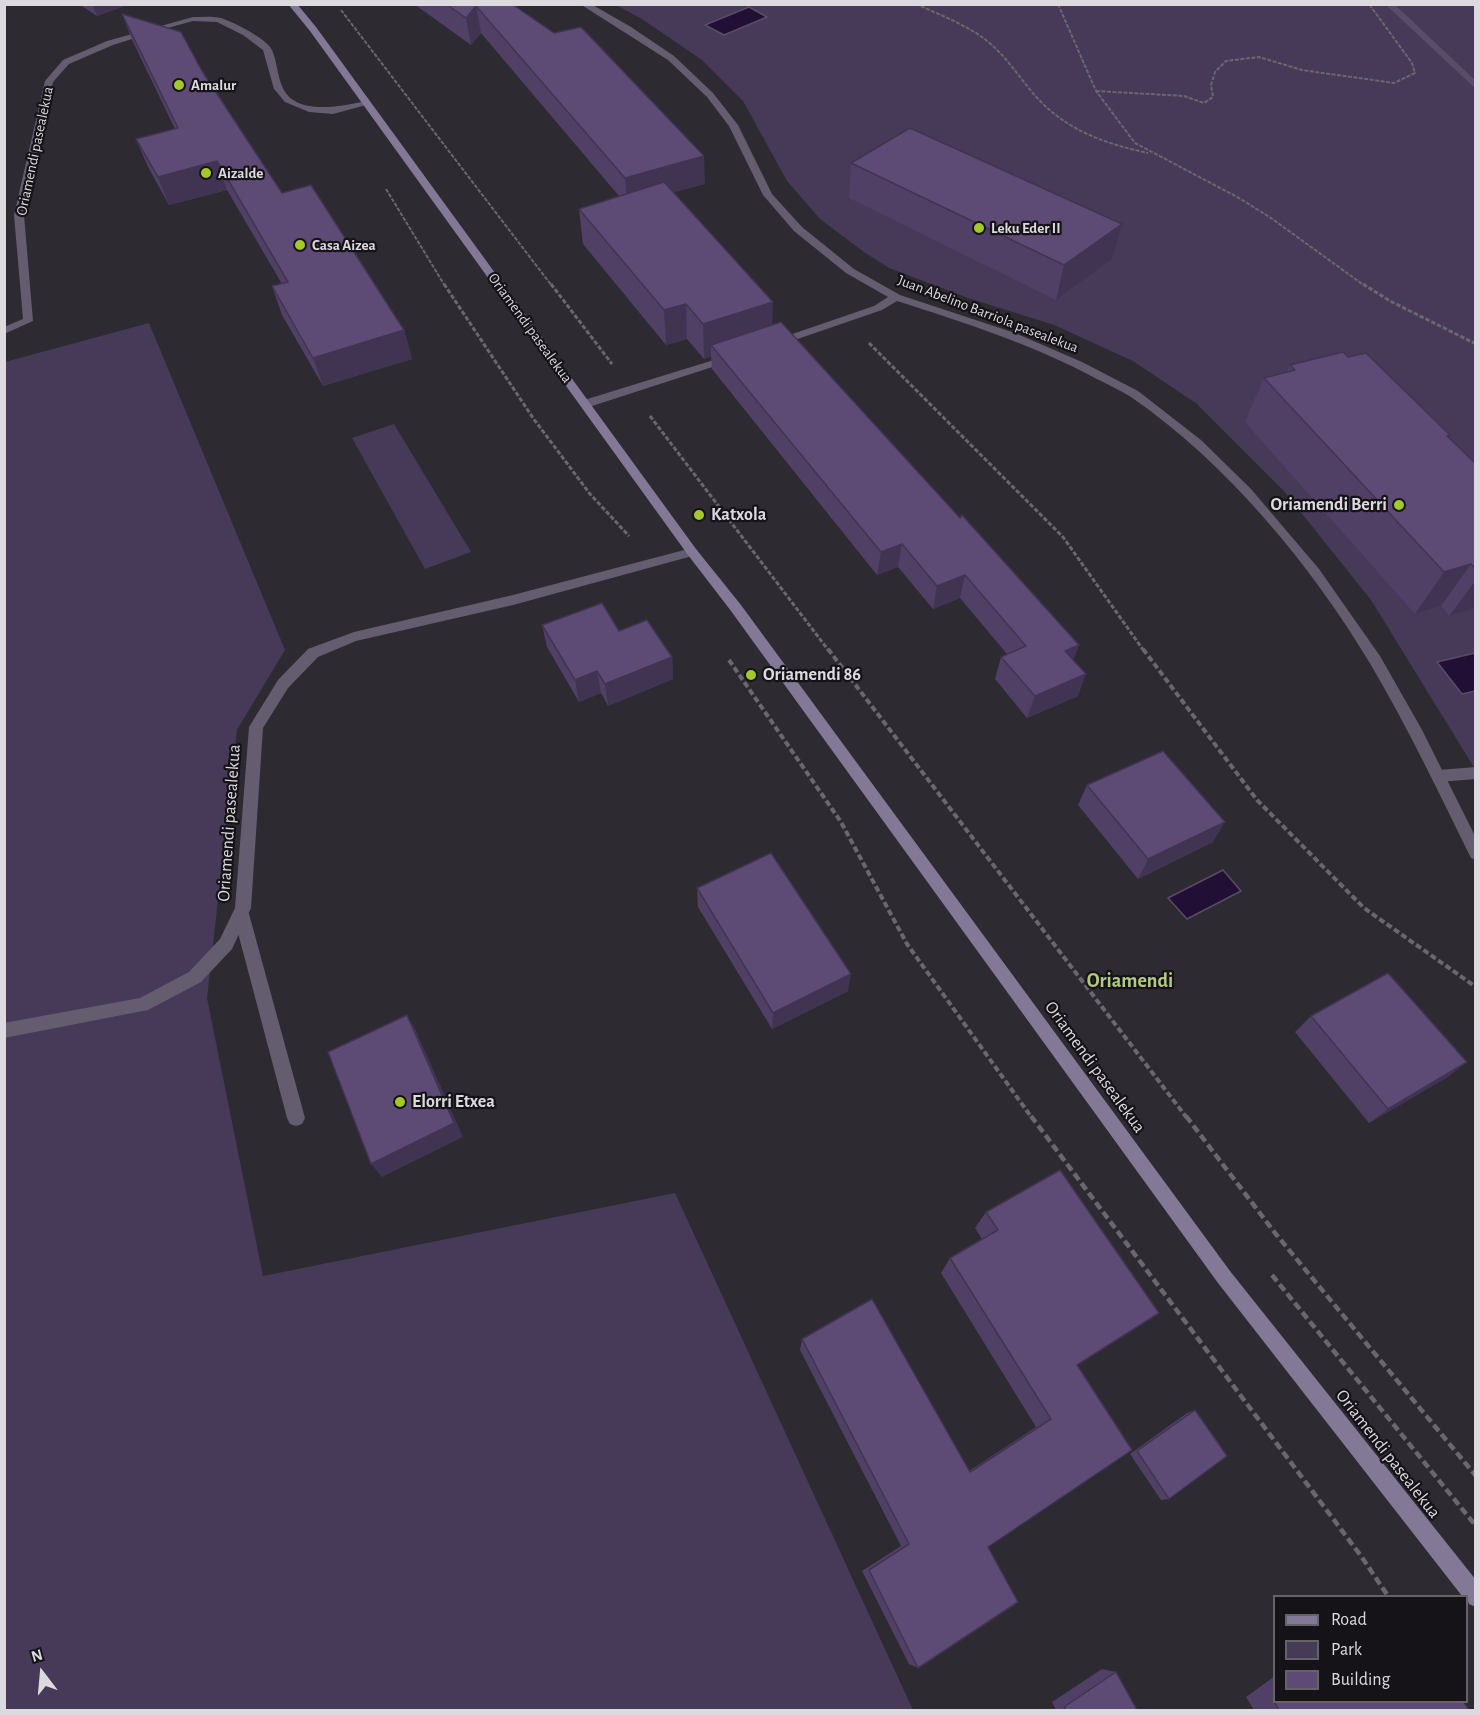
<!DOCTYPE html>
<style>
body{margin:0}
#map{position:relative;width:1480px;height:1715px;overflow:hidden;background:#2d2a32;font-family:"Alegreya Sans",sans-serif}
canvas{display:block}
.frame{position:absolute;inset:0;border:6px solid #dcdadf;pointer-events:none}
.legend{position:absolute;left:1273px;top:1595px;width:195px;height:108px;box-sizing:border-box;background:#151317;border:2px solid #656367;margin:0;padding:8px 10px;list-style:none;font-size:18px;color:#dcdadf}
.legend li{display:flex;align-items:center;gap:12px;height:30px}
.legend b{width:30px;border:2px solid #656367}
.north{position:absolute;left:12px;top:1643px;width:60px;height:60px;-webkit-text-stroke:4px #151317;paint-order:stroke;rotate:344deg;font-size:16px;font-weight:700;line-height:24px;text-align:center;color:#dcdadf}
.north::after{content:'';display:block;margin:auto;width:21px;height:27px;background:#dcdadf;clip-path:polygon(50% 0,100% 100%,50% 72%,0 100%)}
</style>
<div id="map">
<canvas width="1480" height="1715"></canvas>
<div class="frame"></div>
<ul class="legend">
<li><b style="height:8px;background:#847897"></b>Road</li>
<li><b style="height:16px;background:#463a58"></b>Park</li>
<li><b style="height:16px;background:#5d4b76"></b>Building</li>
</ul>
<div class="north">N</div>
</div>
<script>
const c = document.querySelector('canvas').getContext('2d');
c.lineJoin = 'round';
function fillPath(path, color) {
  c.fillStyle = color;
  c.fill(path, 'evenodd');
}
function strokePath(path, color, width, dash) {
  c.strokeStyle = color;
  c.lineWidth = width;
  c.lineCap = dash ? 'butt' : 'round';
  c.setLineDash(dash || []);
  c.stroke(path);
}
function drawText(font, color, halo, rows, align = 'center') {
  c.font = font + ' "Alegreya Sans",sans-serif';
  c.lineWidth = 4.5;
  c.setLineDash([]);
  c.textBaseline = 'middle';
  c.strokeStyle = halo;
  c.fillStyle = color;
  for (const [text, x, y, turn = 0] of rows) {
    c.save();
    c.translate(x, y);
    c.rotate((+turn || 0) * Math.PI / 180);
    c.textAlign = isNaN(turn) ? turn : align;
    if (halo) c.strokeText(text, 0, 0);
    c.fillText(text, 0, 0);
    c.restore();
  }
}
const green = new Path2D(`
 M616 5H1475V769L1371 600 1283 490 1197 404 1133 361 1054 325 968 298 889 268 864 252 820 219 787 181 743 101 702 60 642 19Z
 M149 323 285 650 237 730 207 998 263 1276 675 1193 913 1710H5V362Z
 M394 424 471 552 425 569 352 438Z`);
const water = new Path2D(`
 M749 7 767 17 724 35 705 25Z
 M1475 653V691L1462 694 1437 662Z
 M1223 870 1241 891 1187 919 1168 898Z`);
const stream = new Path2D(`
 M1385 4H1394L1476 81V89Z`);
const pathFar3 = new Path2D(`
 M916 4C940 15 965 24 986 40 1004 54 1017 74 1032 92 1063 129 1102 143 1148 153
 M1058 4 1096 91 1135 143 1239 198 1271 218 1365 286
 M341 10 552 286
 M1096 91 1184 96 1204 103 1213 97 1211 85 1215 72 1226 61 1259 57 1302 70 1394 83 1415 73 1412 63 1369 4
 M386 189 445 286`);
const pathFar2 = new Path2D(`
 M444 284 533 418 590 494 629 536
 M551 284 612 364
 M1363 284 1390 301 1476 344
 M869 343 1063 537 1144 651
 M650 416 829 651`);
const pathFar1 = new Path2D(`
 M828 649 1187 1118
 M1143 649 1257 800 1364 908 1476 987
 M729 660 841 822 907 944 1032 1118`);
const path = new Path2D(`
 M1031 1116 1361 1556 1388 1596
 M1186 1116 1275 1233 1476 1476
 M1272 1275 1476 1526`);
const lane = new Path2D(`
 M1476 767V779L1438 782 1433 780 1431 776 1433 772 1438 770Z
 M241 907 246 909 249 914 305 1118 302 1124 296 1126 290 1124 287 1118 233 914 236 909Z`);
const street = new Path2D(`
 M580 4H591L631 27 674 56 713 93 738 125 772 194 802 227 854 269 900 295 1015 333 1082 362 1138 391 1201 440 1251 489 1319 569 1380 656 1421 728 1476 838V860L1471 858C1439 793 1408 728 1371 665 1312 566 1227 463 1131 397 1120 390 1107 384 1095 378 1032 344 965 323 897 301L882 310 780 345H772V341L874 306 888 297 846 273 794 231 763 195 729 126 707 97 668 60Z
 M193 17C202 17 212 16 221 18 233 22 266 38 272 50 277 61 277 74 282 86 294 117 342 106 366 101L370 104 333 114 309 112 285 102 274 89 263 50 243 35 217 22 193 21 160 30 113 45 69 64 53 82 24 215 33 321 4 334V327L23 319 14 215 45 81 63 60 107 41Z
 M730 355 734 356V360L589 407 585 408 579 404 581 401Z
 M692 548 696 549 698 552 696 555 513 605 356 641 318 657 288 688 263 728 251 908 232 949 201 982 148 1010 4 1038V1023L140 998 189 972 220 939 235 908 249 727 278 680 308 649 354 632 513 595Z`);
const secondary = new Path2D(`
 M288 4H297L316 27 696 549 741 605 1230 1271 1476 1580V1607L1469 1604 1466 1596H1462L1218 1283 731 611 688 555 310 31Z`);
const wall = new Path2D(`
 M79 4H130L97 16Z
 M414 4H512L705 184 673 192 772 325 960 518 1079 645 1073 660 1078 696 1027 718 995 679 1001 657 1007 654 960 598 933 609 898 567 877 575 712 369 711 356 704 359 687 339 666 345 583 244 579 209 619 196 481 33 471 45Z
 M122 14 202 71 282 193 404 330 412 359 323 386 282 315 272 286 282 284 227 190 169 205 148 167 136 139 175 129 133 42Z
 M851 163 1112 259 1056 300 849 198Z
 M1348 357 1448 438 1476 464V608L1449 616 1441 606 1415 614 1245 422 1264 378 1287 372 1290 365Z
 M542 625 619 631 672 657 673 679 608 706 601 693 579 702 547 647Z
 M1087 785 1213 842 1138 879 1078 805Z
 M697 888 848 991 772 1029 698 907Z
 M1311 1016 1467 1062 1446 1078 1369 1123 1295 1032Z
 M1060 1170 1077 1365 988 1547 918 1668 909 1664 862 1571 901 1546 800 1350 802 1339 969 1471 1036 1427 941 1273 950 1258 982 1239 975 1228 986 1212Z
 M1195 1410 1169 1499 1161 1500 1130 1454 1187 1413Z
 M1102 1669 1116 1672 1137 1710H1056L1052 1702Z
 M1275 1676V1701H1463L1469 1710H1254L1246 1697Z`);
const shadedWall = new Path2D(`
 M92 4H130L97 16Z
 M476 6 481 33 471 45 466 18Z
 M704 156 705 184 627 205 625 178Z
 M217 161 227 190 169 205 158 177Z
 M1122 224 1112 259 1056 300 1064 265Z
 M773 302 772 337 711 345V356L704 359 703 324Z
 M686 304 687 339 666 345 664 310Z
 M404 330 412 359 323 386 313 358Z
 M902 544 898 567 877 575 881 552Z
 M1471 564 1441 606 1415 614 1444 572Z
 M965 575 960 598 933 609 937 586Z
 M1476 580V608L1449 616Z
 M1079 645 1071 667 1065 651Z
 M672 657 673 679 608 706 605 684Z
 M597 671 601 693 579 702 575 680Z
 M1086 674 1078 696 1027 718 1035 696Z
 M1225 822 1213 842 1138 879 1148 859Z
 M851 974 848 991 772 1029 773 1013Z
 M407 1015 416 1031 463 1137 382 1177 371 1164Z
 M1467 1062 1446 1078 1369 1123 1388 1109Z`);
const building = new Path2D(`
 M446 4H512L554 33 581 27 704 156 625 178 476 6 466 18Z
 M122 14 181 32 202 71 282 193 311 185 404 330 313 358 272 286 288 282 217 161 158 177 136 139 178 128Z
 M910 128 1122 224 1064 265 851 163Z
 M664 182 773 302 703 324 686 304 664 310 579 209Z
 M781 322 960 518 962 515 1079 645 1065 651 1086 674 1035 696 1001 657 1026 646 965 575 937 586 902 544 881 552 711 345Z
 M1343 352 1348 357 1366 353 1450 435 1447 436 1476 464V569L1471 564 1444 572 1264 378 1295 370 1290 365Z
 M602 603 619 631 647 620 672 657 605 684 597 671 575 680 542 625Z
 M1163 751 1225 822 1148 859 1087 785Z
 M771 853 851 974 773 1013 697 888Z
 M1388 973 1467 1062 1388 1109 1311 1016Z
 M407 1015 454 1123 371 1164 328 1052Z
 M1060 1170 1159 1313 1077 1365 1132 1450 988 1547 1018 1602 918 1668 869 1570 909 1544 802 1339 872 1299 970 1472 1051 1419 950 1258 998 1230 986 1212Z
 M1195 1410 1227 1456 1169 1499 1137 1451Z
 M1116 1672 1137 1710H1066L1064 1707Z
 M1277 1701H1463L1469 1710H1279L1275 1703Z`);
const markers = [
 [179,85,6,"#a2c928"],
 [206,173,6,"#a2c928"],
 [979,228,6,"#a2c928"],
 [300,245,6,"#a2c928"],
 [1399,505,6,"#a2c928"],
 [699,515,6,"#a2c928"],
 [751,675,6,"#a2c928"],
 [400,1102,6,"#a2c928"]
];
const farPoinames = [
 ["Amalur",191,85],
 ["Aizalde",218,173],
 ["Leku Eder II",991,228],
 ["Casa Aizea",312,245]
];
const farStreetnames = [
 ["Oriamendi pasealekua",35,151,-78],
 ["Juan Abelino Barriola pasealekua",988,314,21],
 ["Oriamendi pasealekua",530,328,54]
];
const poiNames = [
 ["Oriamendi Berri",1387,505,"right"],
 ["Katxola",711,515],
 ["Oriamendi 86",763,675],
 ["Elorri Etxea",412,1102]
];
const streetNames = [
 ["Oriamendi pasealekua",229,823,-86],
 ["Oriamendi pasealekua",1095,1067,54],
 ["Oriamendi pasealekua",1388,1454,52]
];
const neighbourhoodNames = [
 ["Oriamendi",1130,981]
];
fillPath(green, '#463a58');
fillPath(water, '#210f35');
strokePath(water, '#594c68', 1.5);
fillPath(stream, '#594c68');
strokePath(pathFar3, '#6a676e', 2, [4, 1.5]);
strokePath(pathFar2, '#6a676e', 3, [4.5, 2]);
strokePath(pathFar1, '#6a676e', 4, [6, 3]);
strokePath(path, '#6a676e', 4.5, [8, 4]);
fillPath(lane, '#645d70');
fillPath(street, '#645d70');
fillPath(secondary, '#847897');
fillPath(wall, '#504065');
fillPath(shadedWall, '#413453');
fillPath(building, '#5d4b76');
strokePath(building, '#413453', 1.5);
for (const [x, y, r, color] of markers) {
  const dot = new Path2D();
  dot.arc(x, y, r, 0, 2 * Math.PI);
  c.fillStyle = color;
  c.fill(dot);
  strokePath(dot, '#151317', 2);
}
drawText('bold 15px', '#dcdadf', '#151317', farPoinames, 'left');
drawText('15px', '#dcdadf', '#151317', farStreetnames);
drawText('bold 18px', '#dcdadf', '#151317', poiNames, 'left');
drawText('18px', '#dcdadf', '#151317', streetNames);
drawText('bold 20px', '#b2c980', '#151317', neighbourhoodNames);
</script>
